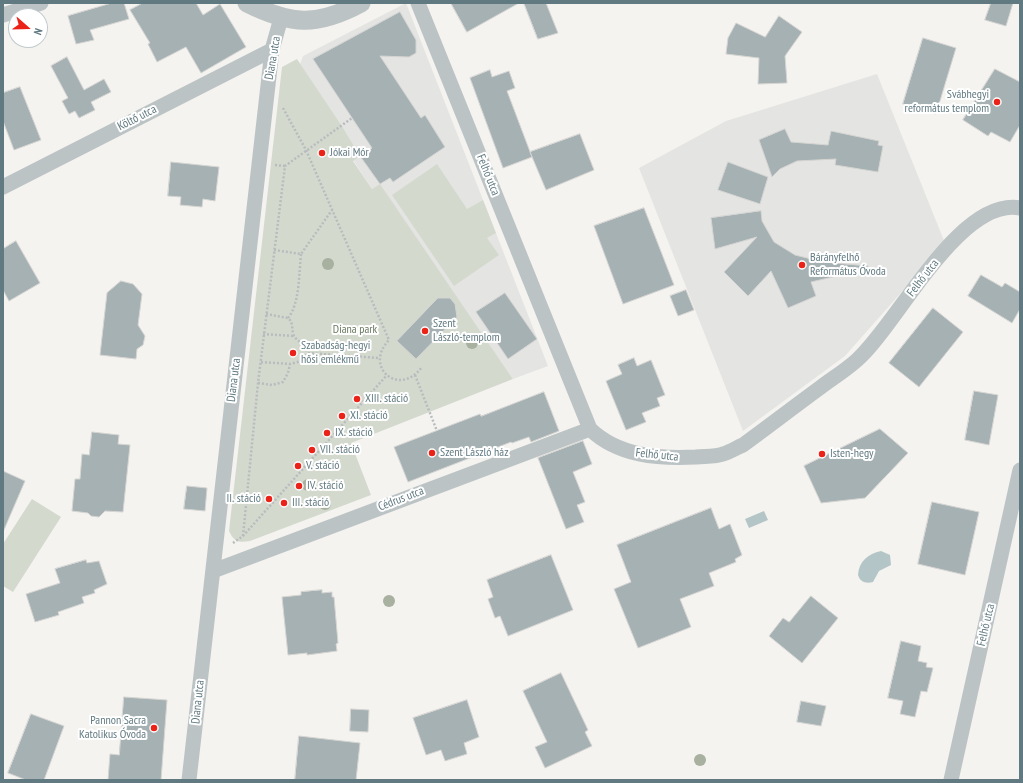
<!DOCTYPE html>
<meta charset="utf-8">
<style>
body{margin:0}
#map{position:relative;width:1023px;height:783px;overflow:hidden;background:#f4f3ef;font-family:"PT Sans Narrow",sans-serif}
canvas{display:block}
.frame{position:absolute;inset:0;border:4px solid #617a82;pointer-events:none}
.north{position:absolute;left:8px;top:8px;width:40px;height:40px;box-sizing:border-box;background:#fff;border:1px solid #c0cacd;border-radius:50%;rotate:110deg;font-size:11px;font-weight:700;line-height:16px;text-align:center;color:#617a82}
.north::after{content:'';display:block;margin:auto;width:14px;height:18px;background:#eb2218;clip-path:polygon(50% 0,100% 100%,50% 72%,0 100%)}
</style>
<div id="map">
<canvas width="1023" height="783"></canvas>
<div class="frame"></div>
<div class="north">N</div>
</div>
<script>
const c = document.querySelector('canvas').getContext('2d');
c.lineJoin = 'round';
function fillPath(path, color) {
  c.fillStyle = color;
  c.fill(path, 'evenodd');
}
function strokePath(path, color, width, dash) {
  c.strokeStyle = color;
  c.lineWidth = width;
  c.lineCap = dash ? 'butt' : 'round';
  c.setLineDash(dash || []);
  c.stroke(path);
}
function drawText(font, color, halo, rows, align = 'center') {
  c.font = font + ' "PT Sans Narrow",sans-serif';
  c.lineWidth = 4;
  c.setLineDash([]);
  c.textBaseline = 'middle';
  c.strokeStyle = halo;
  c.fillStyle = color;
  for (const [text, x, y, turn = 0] of rows) {
    c.save();
    c.translate(x, y);
    c.rotate((+turn || 0) * Math.PI / 180);
    c.textAlign = isNaN(turn) ? turn : align;
    if (halo) c.strokeText(text, 0, 0);
    c.fillText(text, 0, 0);
    c.restore();
  }
}
const built = new Path2D(`
 M406 3 548 366 513 379 380 185 372 189 353 160 359 155 342 126 300 64 303 56Z
 M877 74 945 243 845 356 743 431 639 168 726 121Z`);
const green = new Path2D(`
 M297 59 342 126 360 156 353 161 372 189 380 184 513 379 351 443 371 495 250 541C239 543 234 542 229 531L282 67Z
 M437 164 467 209 483 200 496 233 487 238 499 255 454 286 392 195Z
 M32 499 61 517 13 592 3 586V544Z`);
const water = new Path2D(`
 M764 511 768 520 749 528 745 519Z
 M881 551 890 555 891 565 879 571 873 582C866 584 860 582 858 575 859 561 868 554 881 551Z`);
const building = new Path2D(`
 M112 3H124L129 19 90 30 94 40 76 44 68 16Z
 M143 3H196L203 15 220 4 246 47 201 73 186 47 157 62 148 44 150 43 130 10Z
 M451 3H519L467 32Z
 M524 3H546L558 33 538 39Z
 M991 3H1013L1006 26 985 20Z
 M400 12 416 40V53L409 57 380 56 421 118 425 115 445 147 393 182 390 178 380 184 360 156 372 148 313 59Z
 M779 16 802 32 785 56 787 83 758 84 759 58 726 54 728 38 736 23 765 37Z
 M923 38 956 48 936 114 903 104Z
 M67 57 84 90 104 79 111 92 91 102 95 110 79 118 75 111 69 114 62 101 68 98 51 66Z
 M995 69 1020 82V125L1010 142 991 132 988 136 963 120Z
 M490 70 492 77 509 71 515 88 507 91 532 157 503 168 470 78Z
 M20 87 41 140 14 150 3 121V93Z
 M785 129 791 142 828 145 831 131 879 141 878 145 883 146 878 172 835 165 836 159 797 161 780 169 772 177 759 140Z
 M580 134 594 170 546 190 530 152Z
 M171 162 219 167 215 201 203 199 202 207 180 205 181 197 168 196Z
 M728 162 768 177 760 204 718 190Z
 M644 208 674 285 623 304 594 226Z
 M761 211 762 221 774 242 795 255 823 262 868 266V269L811 282 816 296 788 308 771 271 748 296 724 272 757 237 715 249 711 218Z
 M16 241 40 283 9 301 3 290V249Z
 M981 275 1002 287 1005 283 1020 292V309L1012 323 968 296Z
 M121 281 133 284 142 294 138 325 145 336 143 345 137 349 136 359 100 355 107 293Z
 M686 290 694 310 678 316 670 296Z
 M505 293 537 339 508 359 476 312Z
 M438 298H450L455 304 457 317 416 359 397 341Z
 M933 308 963 332 919 387 889 363Z
 M634 358 637 366 651 360 665 395 657 398 660 406 642 413 646 422 626 430 606 381 622 374 618 365Z
 M974 391 998 395 989 445 965 440Z
 M544 392 559 431 531 442 529 437 512 443 511 442 408 482 394 447 480 414 481 416Z
 M880 429 908 453 865 498 821 503 804 466Z
 M92 432 119 435 118 444 130 445 123 512 105 511 99 517 91 516 88 513 72 511 75 479H80L82 454 89 455Z
 M583 441 592 464 573 472 585 502 577 505 584 522 566 529 538 458Z
 M3 471 25 481 3 532Z
 M187 486 207 488 205 511 184 509Z
 M932 502 979 512 965 575 918 564Z
 M711 508 719 529 730 524 742 555 735 559 736 562 709 573 714 586 680 599 691 627 638 648 614 589 631 582 617 545Z
 M551 555 573 610 508 636 500 616 495 618 488 599 493 597 487 580Z
 M86 560 87 563 99 561 107 584 94 590 95 593 82 597 84 603 58 612 59 615 35 622 26 594 60 583 55 569Z
 M322 590V593L332 592V597H334L338 643 336 644 337 651 307 655V653L288 655 282 597 301 595V592Z
 M811 596 838 618 802 663 769 636 783 618 789 622Z
 M901 641 921 646 918 661 927 663 926 667 933 668 927 692 921 691 915 717 900 714 903 701 888 698Z
 M561 673 588 730 585 732 592 746 545 768 535 747 547 742 523 691Z
 M124 697 167 700 161 780H108L110 754 119 755Z
 M467 700 479 737 464 743 467 754 445 761 441 750 426 755 413 718Z
 M801 701 826 706 821 726 797 722Z
 M351 709 369 710 368 732 350 731Z
 M31 714 64 726 44 780H26L8 773Z
 M299 736 360 743 356 780H295Z`);
const path = new Path2D(`
 M283 108 306 150 389 340C363 367 399 398 422 367
 M275 165 285 166
 M274 250 301 254 332 210
 M266 314 288 318C294 323 291 329 294 336 297 341 304 343 308 353L379 358
 M288 318C300 304 299 271 301 254
 M263 334 294 336
 M261 362 290 364 302 361 308 353
 M415 375 437 431
 M258 383 272 385 283 382 288 373 290 364
 M243 536 258 383 285 166 352 118
 M233 543 243 536 387 375`);
const minor = new Path2D(`
 M418 3 590 429C618 456 658 459 696 457 704 456 715 457 723 454 730 452 736 448 743 445 769 426 795 406 821 387 833 378 846 370 857 360 897 325 959 197 1020 208
 M3 15 41 3
 M3 187 272 50
 M213 571 590 429
 M189 780 272 50 281 18
 M951 780 1020 470`);
const tertiary = new Path2D(`
 M247 3C291 25 317 27 361 3`);
const trees = [
 [328,264],
 [472,343],
 [308,485],
 [325,504],
 [389,601],
 [700,760]
];
const markers = [
 [997,102,4,"#eb2218"],
 [322,153,4,"#eb2218"],
 [802,265,4,"#eb2218"],
 [425,331,4,"#eb2218"],
 [293,353,4,"#eb2218"],
 [357,399,4,"#eb2218"],
 [342,416,4,"#eb2218"],
 [327,433,4,"#eb2218"],
 [312,450,4,"#eb2218"],
 [432,453,4,"#eb2218"],
 [822,454,4,"#eb2218"],
 [298,466,4,"#eb2218"],
 [299,486,4,"#eb2218"],
 [269,499,4,"#eb2218"],
 [284,503,4,"#eb2218"],
 [154,728,4,"#eb2218"]
];
const streetNames = [
 ["Diana utca",273,58,-80],
 ["Költő utca",137,118,-27],
 ["Felhő utca",488,175,68],
 ["Felhő utca",923,278,-52],
 ["Diana utca",234,380,-83],
 ["Felhő utca",657,455,6],
 ["Cédrus utca",401,499,-21],
 ["Felhő utca",986,625,-77],
 ["Diana utca",198,702,-84]
];
const poiNames = [
 ["Svábhegyi",989,95,"right"],
 ["református templom",989,109,"right"],
 ["Jókai Mór",330,153],
 ["Bárányfelhő",810,258],
 ["Református Óvoda",810,272],
 ["Szent",433,324],
 ["László-templom",433,338],
 ["Szabadság-hegyi",301,346],
 ["hősi emlékmű",301,360],
 ["XIII. stáció",365,399],
 ["XI. stáció",350,416],
 ["IX. stáció",335,433],
 ["VII. stáció",320,450],
 ["Szent László ház",440,453],
 ["Isten-hegy",830,454],
 ["V. stáció",306,466],
 ["IV. stáció",307,486],
 ["II. stáció",261,499,"right"],
 ["III. stáció",292,503],
 ["Pannon Sacra",146,721,"right"],
 ["Katolikus Óvoda",146,735,"right"]
];
const parkNames = [
 ["Diana park",355,330]
];
fillPath(built, '#e4e5e3');
fillPath(green, '#d4d9ce');
fillPath(water, '#b3c5c6');
fillPath(building, '#a5b1b3');
strokePath(building, '#d5d4d2', 1);
strokePath(path, '#b8bcbe', 2.5, [2, 2]);
strokePath(minor, '#bcc3c5', 15);
strokePath(tertiary, '#bcc3c5', 19);
c.fillStyle = '#a8b0a0';
for (const [x, y] of trees) {
  c.beginPath();
  c.arc(x, y, 6, 0, 2 * Math.PI);
  c.fill();
}
for (const [x, y, r, color] of markers) {
  const dot = new Path2D();
  dot.arc(x, y, r, 0, 2 * Math.PI);
  c.fillStyle = color;
  c.fill(dot);
  strokePath(dot, '#fff', 1.5);
}
drawText('12px', '#617a82', '#fff', streetNames);
drawText('12px', '#617a82', '#fff', poiNames, 'left');
drawText('12px', '#6a7960', '#fff', parkNames);
</script>
